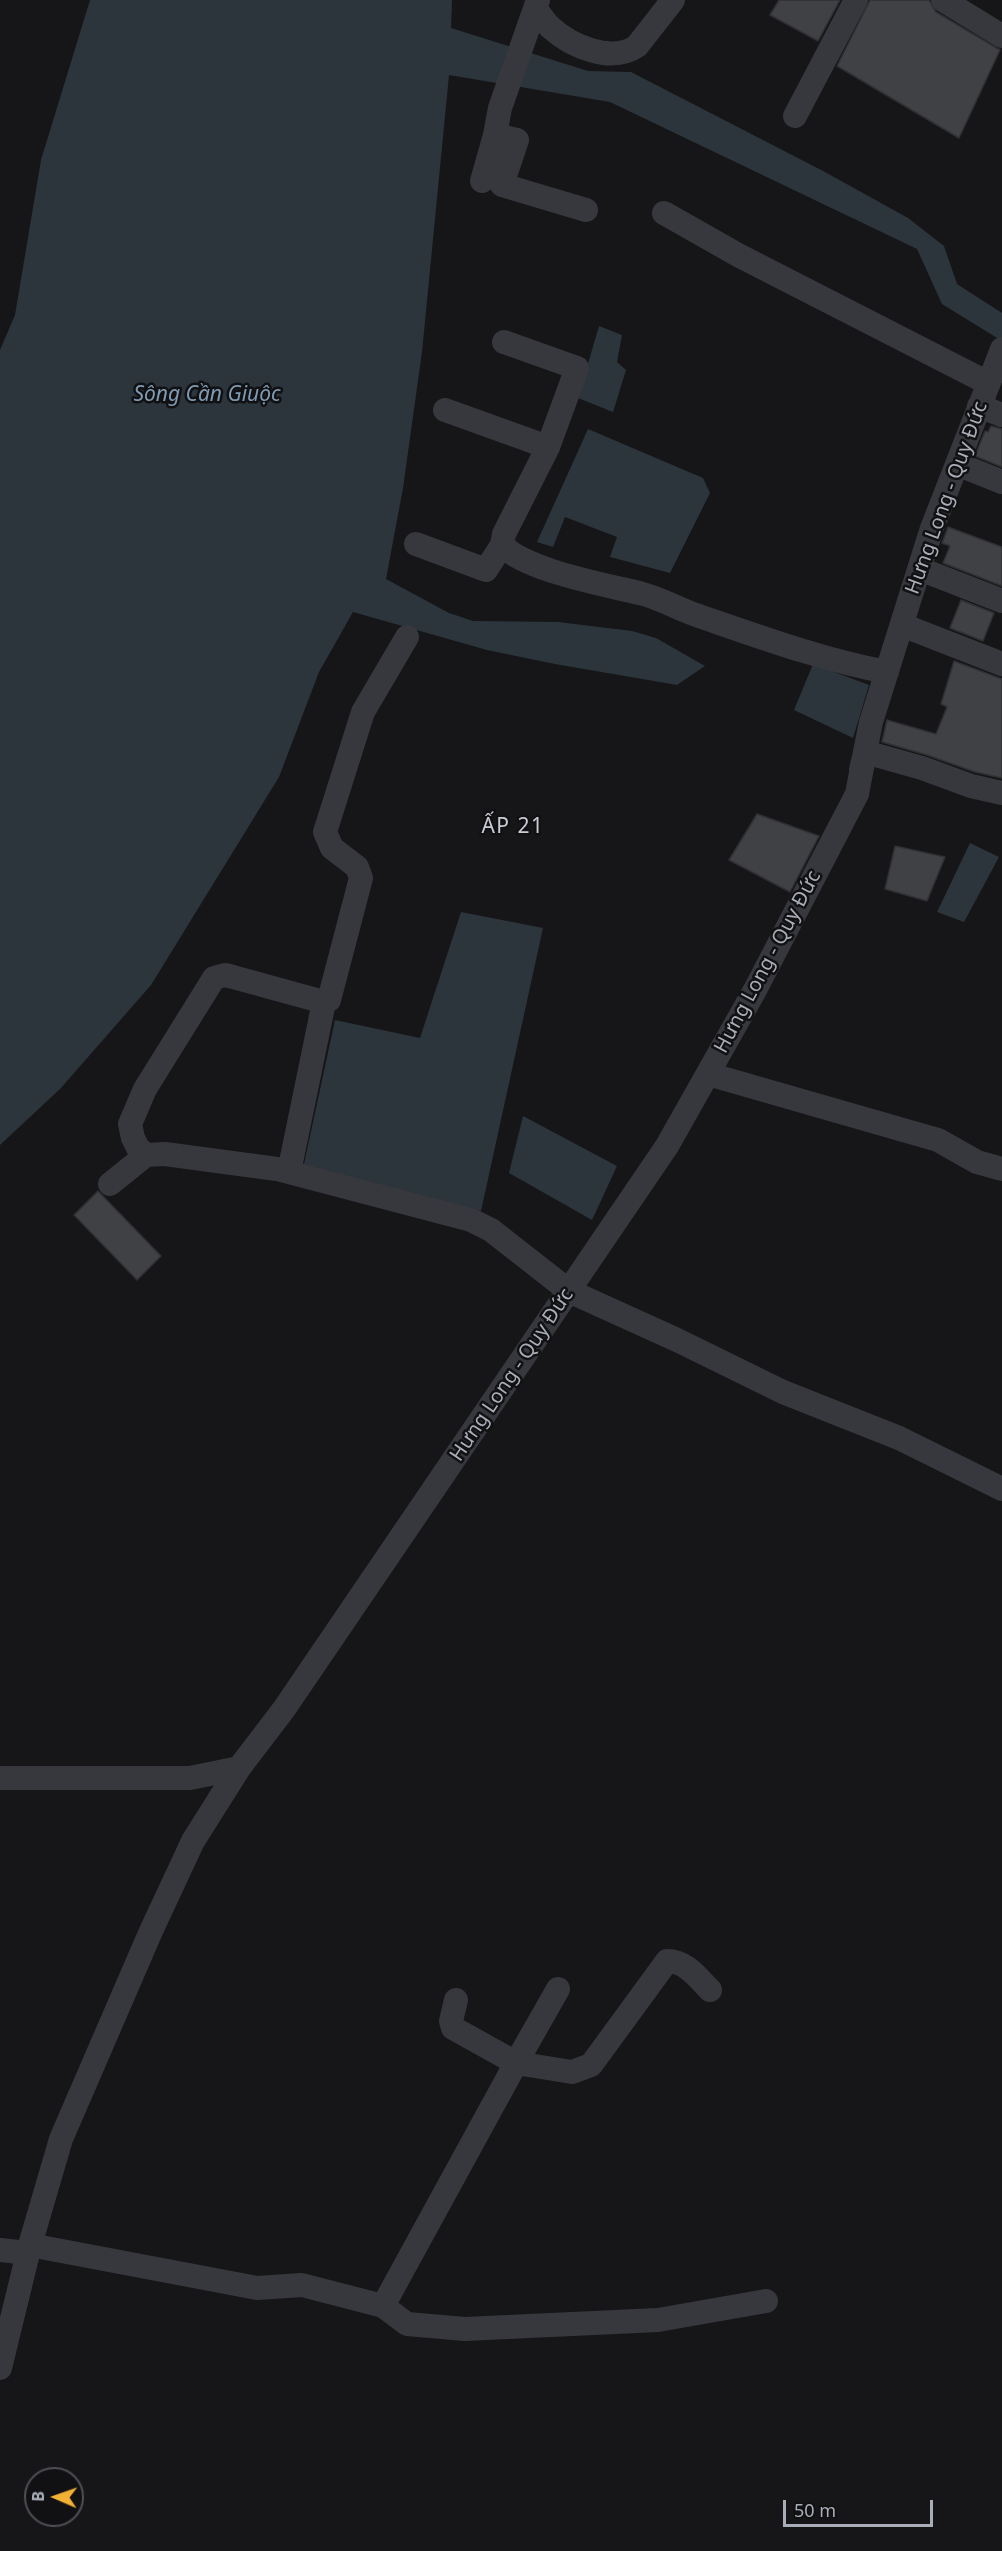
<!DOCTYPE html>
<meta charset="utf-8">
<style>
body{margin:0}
#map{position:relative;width:1002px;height:2551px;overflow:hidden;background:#161618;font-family:"Noto Sans",sans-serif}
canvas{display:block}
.north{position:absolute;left:24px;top:2467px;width:60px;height:60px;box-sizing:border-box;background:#111113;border:2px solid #4d4f55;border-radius:50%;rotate:272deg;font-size:16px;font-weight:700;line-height:24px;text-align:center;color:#a8adb8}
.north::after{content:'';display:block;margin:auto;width:21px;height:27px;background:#f2b134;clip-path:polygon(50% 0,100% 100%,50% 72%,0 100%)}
.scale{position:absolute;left:783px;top:2500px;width:150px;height:27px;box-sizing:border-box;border:3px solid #a8adb8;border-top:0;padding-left:8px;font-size:18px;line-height:21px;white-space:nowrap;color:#a8adb8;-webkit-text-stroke:4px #111113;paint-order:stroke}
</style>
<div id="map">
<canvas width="1002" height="2551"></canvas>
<div class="north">B</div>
<div class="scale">50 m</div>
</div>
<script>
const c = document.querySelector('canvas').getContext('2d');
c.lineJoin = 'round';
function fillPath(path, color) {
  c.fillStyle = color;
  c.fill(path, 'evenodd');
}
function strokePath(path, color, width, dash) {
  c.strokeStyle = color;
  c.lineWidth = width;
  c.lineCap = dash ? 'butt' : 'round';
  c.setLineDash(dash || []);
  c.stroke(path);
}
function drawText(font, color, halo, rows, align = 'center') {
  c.font = font + ' "Noto Sans",sans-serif';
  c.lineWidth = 5;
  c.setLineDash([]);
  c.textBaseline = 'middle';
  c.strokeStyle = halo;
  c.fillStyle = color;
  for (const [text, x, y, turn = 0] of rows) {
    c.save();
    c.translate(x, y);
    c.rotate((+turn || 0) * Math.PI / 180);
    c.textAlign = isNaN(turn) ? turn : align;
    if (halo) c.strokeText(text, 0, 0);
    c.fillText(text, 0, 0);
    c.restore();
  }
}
const water = new Path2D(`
 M90 0H452L451 28 588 71 631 72 825 172 908 218 944 246 957 284 1002 313V341L942 304 917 249 610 102 449 75 422 352 403 488 386 579 449 613 473 621 558 622 632 631 656 638 705 666 677 685 555 664 487 650 353 612 319 672 279 777 151 985 61 1088 0 1145V350L15 315 41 160Z
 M599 326 622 335 617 362 626 370 613 412 578 398Z
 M588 429 703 478 710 493 670 573 610 557 617 537 565 517 553 547 537 542Z
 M813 664 869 685 853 738 794 710Z
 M970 843 999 857 964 922 937 912Z
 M461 912 543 928 481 1211 304 1164 335 1020 420 1038Z
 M523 1116 617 1166 592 1220 509 1173Z`);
const building = new Path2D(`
 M779 0H840L818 41 770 15Z
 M870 0H929L936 12 1000 50 959 138 837 66Z
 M991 426 1002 429V467L975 456 985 431 988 432Z
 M948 527 1002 547V586L943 563 950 546 942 543Z
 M961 600 994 613 983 641 950 628Z
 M954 661 1002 679V778L975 772 927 755 882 742 887 720 936 734 947 707 941 704Z
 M757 814 819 836 790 892 729 860Z
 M895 846 945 857 927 901 885 889Z
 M98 1191 161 1256 137 1280 74 1215Z`);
const street = new Path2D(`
 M538 0 500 108 495 135 517 140 502 185 586 210
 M943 0 1002 36
 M535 8C540 14 544 21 550 27 571 46 611 64 637 46L673 0
 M795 116 856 0
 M482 181 495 135
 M664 213 738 255 988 383
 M504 342 577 368 548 447 504 534 502 545C526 571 608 585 643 594 662 599 680 610 699 616 760 637 823 660 887 672
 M979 406 1002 415
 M445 410 548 447
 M957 464 1002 482
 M416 544 486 570 502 545
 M920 569 1002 601
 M902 625 1002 664
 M865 752 922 768 971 786 1002 793
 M862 767 871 722 932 528 1002 349
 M708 1074 938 1140 977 1162 1002 1169
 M146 1155 138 1148 133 1138 130 1124 145 1089 214 978 225 975 233 977 324 1002 329 1000 361 878 357 867 332 848 325 832 363 712 407 637
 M289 1172 324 1002
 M110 1184 146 1155 165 1154 277 1169 471 1220 491 1230 569 1291 677 1340 783 1392 899 1438 1002 1489
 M0 1778H190L239 1768 284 1709 667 1146 755 990 857 794 865 752 861 770
 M456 2000 451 2021 453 2028 516 2063 558 1989
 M30 2245 257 2288 302 2285 383 2306 407 2324 465 2329 658 2320 766 2301
 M0 2250 28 2253
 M383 2306 516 2063 572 2072 591 2065 667 1961C686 1961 697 1977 710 1990
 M0 2368 30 2245 61 2139 151 1931 193 1841 239 1768`);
const streetNames = [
 ["Hưng Long - Quy Đức",947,498,-70],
 ["Hưng Long - Quy Đức",768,962,-62],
 ["Hưng Long - Quy Đức",512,1375,-56]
];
const waterNames = [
 ["Sông Cần Giuộc",207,395]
];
const neighbourhoodNames = [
 ["ẤP 21",513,827]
];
fillPath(water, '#2c353c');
fillPath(building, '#404145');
strokePath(building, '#303034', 1.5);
strokePath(street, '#37383d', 24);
drawText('20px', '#a8adb8', '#111113', streetNames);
drawText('italic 21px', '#7f9bb3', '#111113', waterNames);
c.letterSpacing = '1.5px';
drawText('21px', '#c9ccd4', '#111113', neighbourhoodNames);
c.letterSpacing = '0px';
</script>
